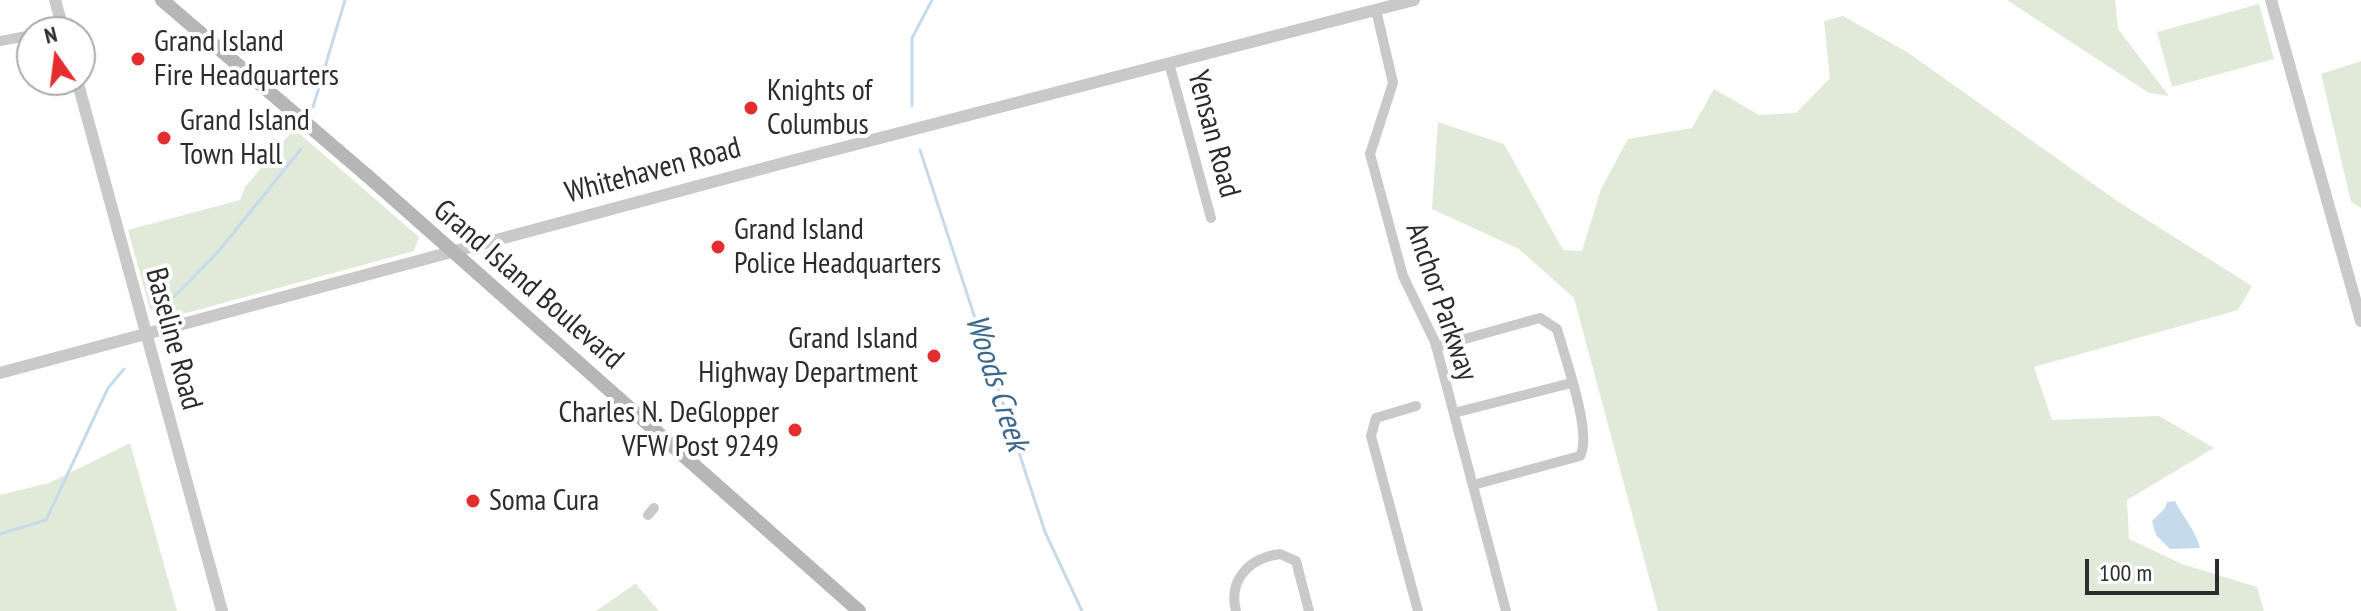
<!DOCTYPE html>
<style>
body{margin:0}
#map{position:relative;width:2361px;height:611px;overflow:hidden;background:#fff;font-family:"PT Sans Narrow",sans-serif}
canvas{display:block}
.north{position:absolute;left:16px;top:16px;width:80px;height:80px;box-sizing:border-box;background:#fff;border:2px solid #ababab;border-radius:50%;rotate:346deg;font-size:22px;font-weight:700;line-height:32px;text-align:center;color:#2c2c2c}
.north::after{content:'';display:block;margin:auto;width:28px;height:36px;background:#e52d2f;clip-path:polygon(50% 0,100% 100%,50% 72%,0 100%)}
.scale{position:absolute;left:2085px;top:559px;width:134px;height:36px;box-sizing:border-box;border:4px solid #2c2c2c;border-top:0;padding-left:10px;font-size:24px;line-height:28px;white-space:nowrap;color:#2c2c2c;-webkit-text-stroke:6px #fff;paint-order:stroke}
</style>
<div id="map">
<canvas width="2361" height="611"></canvas>
<div class="north">N</div>
<div class="scale">100 m</div>
</div>
<script>
const c = document.querySelector('canvas').getContext('2d');
c.lineJoin = 'round';
function fillPath(path, color) {
  c.fillStyle = color;
  c.fill(path, 'evenodd');
}
function strokePath(path, color, width, dash) {
  c.strokeStyle = color;
  c.lineWidth = width;
  c.lineCap = dash ? 'butt' : 'round';
  c.setLineDash(dash || []);
  c.stroke(path);
}
function drawText(font, color, halo, rows, align = 'center') {
  c.font = font + ' "PT Sans Narrow",sans-serif';
  c.lineWidth = 8;
  c.setLineDash([]);
  c.textBaseline = 'middle';
  c.strokeStyle = halo;
  c.fillStyle = color;
  for (const [text, x, y, turn = 0] of rows) {
    c.save();
    c.translate(x, y);
    c.rotate((+turn || 0) * Math.PI / 180);
    c.textAlign = isNaN(turn) ? turn : align;
    if (halo) c.strokeText(text, 0, 0);
    c.fillText(text, 0, 0);
    c.restore();
  }
}
const green = new Path2D(`
 M2007 0H2115L2118 29 2169 96 2149 93Z
 M2259 4 2274 59 2172 87 2157 32Z
 M1843 16 1907 52 2117 201 2252 286 2238 310 2034 367 2052 420 2159 416 2214 448 2127 500 2129 539 2182 564 2257 587 2264 611H1658L1574 298 1519 249 1432 209 1438 122 1504 144 1563 250 1582 251 1601 189 1628 139 1692 128 1714 89 1759 115 1796 113 1830 78 1824 21Z
 M2361 61V208L2351 202 2321 74Z
 M294 129 419 237 414 251 168 318 150 309 128 230 240 200 245 187Z
 M130 443 177 611H0V495L49 483Z
 M636 584 659 611H596L635 584Z`);
const water = new Path2D(`
 M2175 501C2184 519 2195 529 2200 548L2170 549 2156 535 2152 521 2165 508 2167 502Z`);
const stream = new Path2D(`
 M912 106V38L932 0
 M313 107 345 0
 M920 150 1045 532 1082 611
 M164 307 218 252 301 149
 M0 534 46 520 108 388 124 369`);
const minor = new Path2D(`
 M1376 10 1393 83 1370 154 1403 276 1435 342 1506 611
 M42 32 62 27
 M0 41 32 35
 M1169 63 1211 218
 M1436 347 1540 318 1557 329C1564 355 1593 434 1580 456L1473 485
 M1416 406 1376 418 1371 436 1418 611
 M1454 413 1571 383
 M648 515 654 508
 M1236 611C1228 580 1249 558 1280 554L1296 561 1309 611`);
const tertiary = new Path2D(`
 M55 0 64 32
 M2271 0 2361 321
 M77 80 222 611
 M0 373 791 161 1414 0`);
const secondary = new Path2D(`
 M162 0 370 178 859 611`);
const markers = [
 [138,59,8,"#e52d2f"],
 [751,108,8,"#e52d2f"],
 [164,138,8,"#e52d2f"],
 [718,247,8,"#e52d2f"],
 [934,356,8,"#e52d2f"],
 [795,430,8,"#e52d2f"],
 [473,501,8,"#e52d2f"]
];
const poiNames = [
 ["Grand Island",154,42],
 ["Fire Headquarters",154,76],
 ["Knights of",767,91],
 ["Columbus",767,125],
 ["Grand Island",180,121],
 ["Town Hall",180,155],
 ["Grand Island",734,230],
 ["Police Headquarters",734,264],
 ["Grand Island",918,339,"right"],
 ["Highway Department",918,373,"right"],
 ["Charles N. DeGlopper",779,413,"right"],
 ["VFW Post 9249",779,447,"right"],
 ["Soma Cura",489,501]
];
const streetNames = [
 ["Yensan Road",1213,134,75],
 ["Whitehaven Road",653,171,-15],
 ["Grand Island Boulevard",528,285,41],
 ["Anchor Parkway",1441,302,71],
 ["Baseline Road",173,339,75]
];
const waterNames = [
 ["Woods Creek",996,383,72]
];
fillPath(green, '#e1ead9');
fillPath(water, '#c5daea');
strokePath(stream, '#c5daea', 3);
strokePath(minor, '#c9c9c9', 10);
strokePath(tertiary, '#c9c9c9', 12);
strokePath(secondary, '#b6b6b6', 14);
for (const [x, y, r, color] of markers) {
  const dot = new Path2D();
  dot.arc(x, y, r, 0, 2 * Math.PI);
  c.fillStyle = color;
  c.fill(dot);
  strokePath(dot, '#fff', 3);
}
drawText('30px', '#2c2c2c', '#fff', poiNames, 'left');
drawText('30px', '#2c2c2c', '#fff', streetNames);
drawText('italic 32px', '#3b698e', '#fff', waterNames);
</script>
